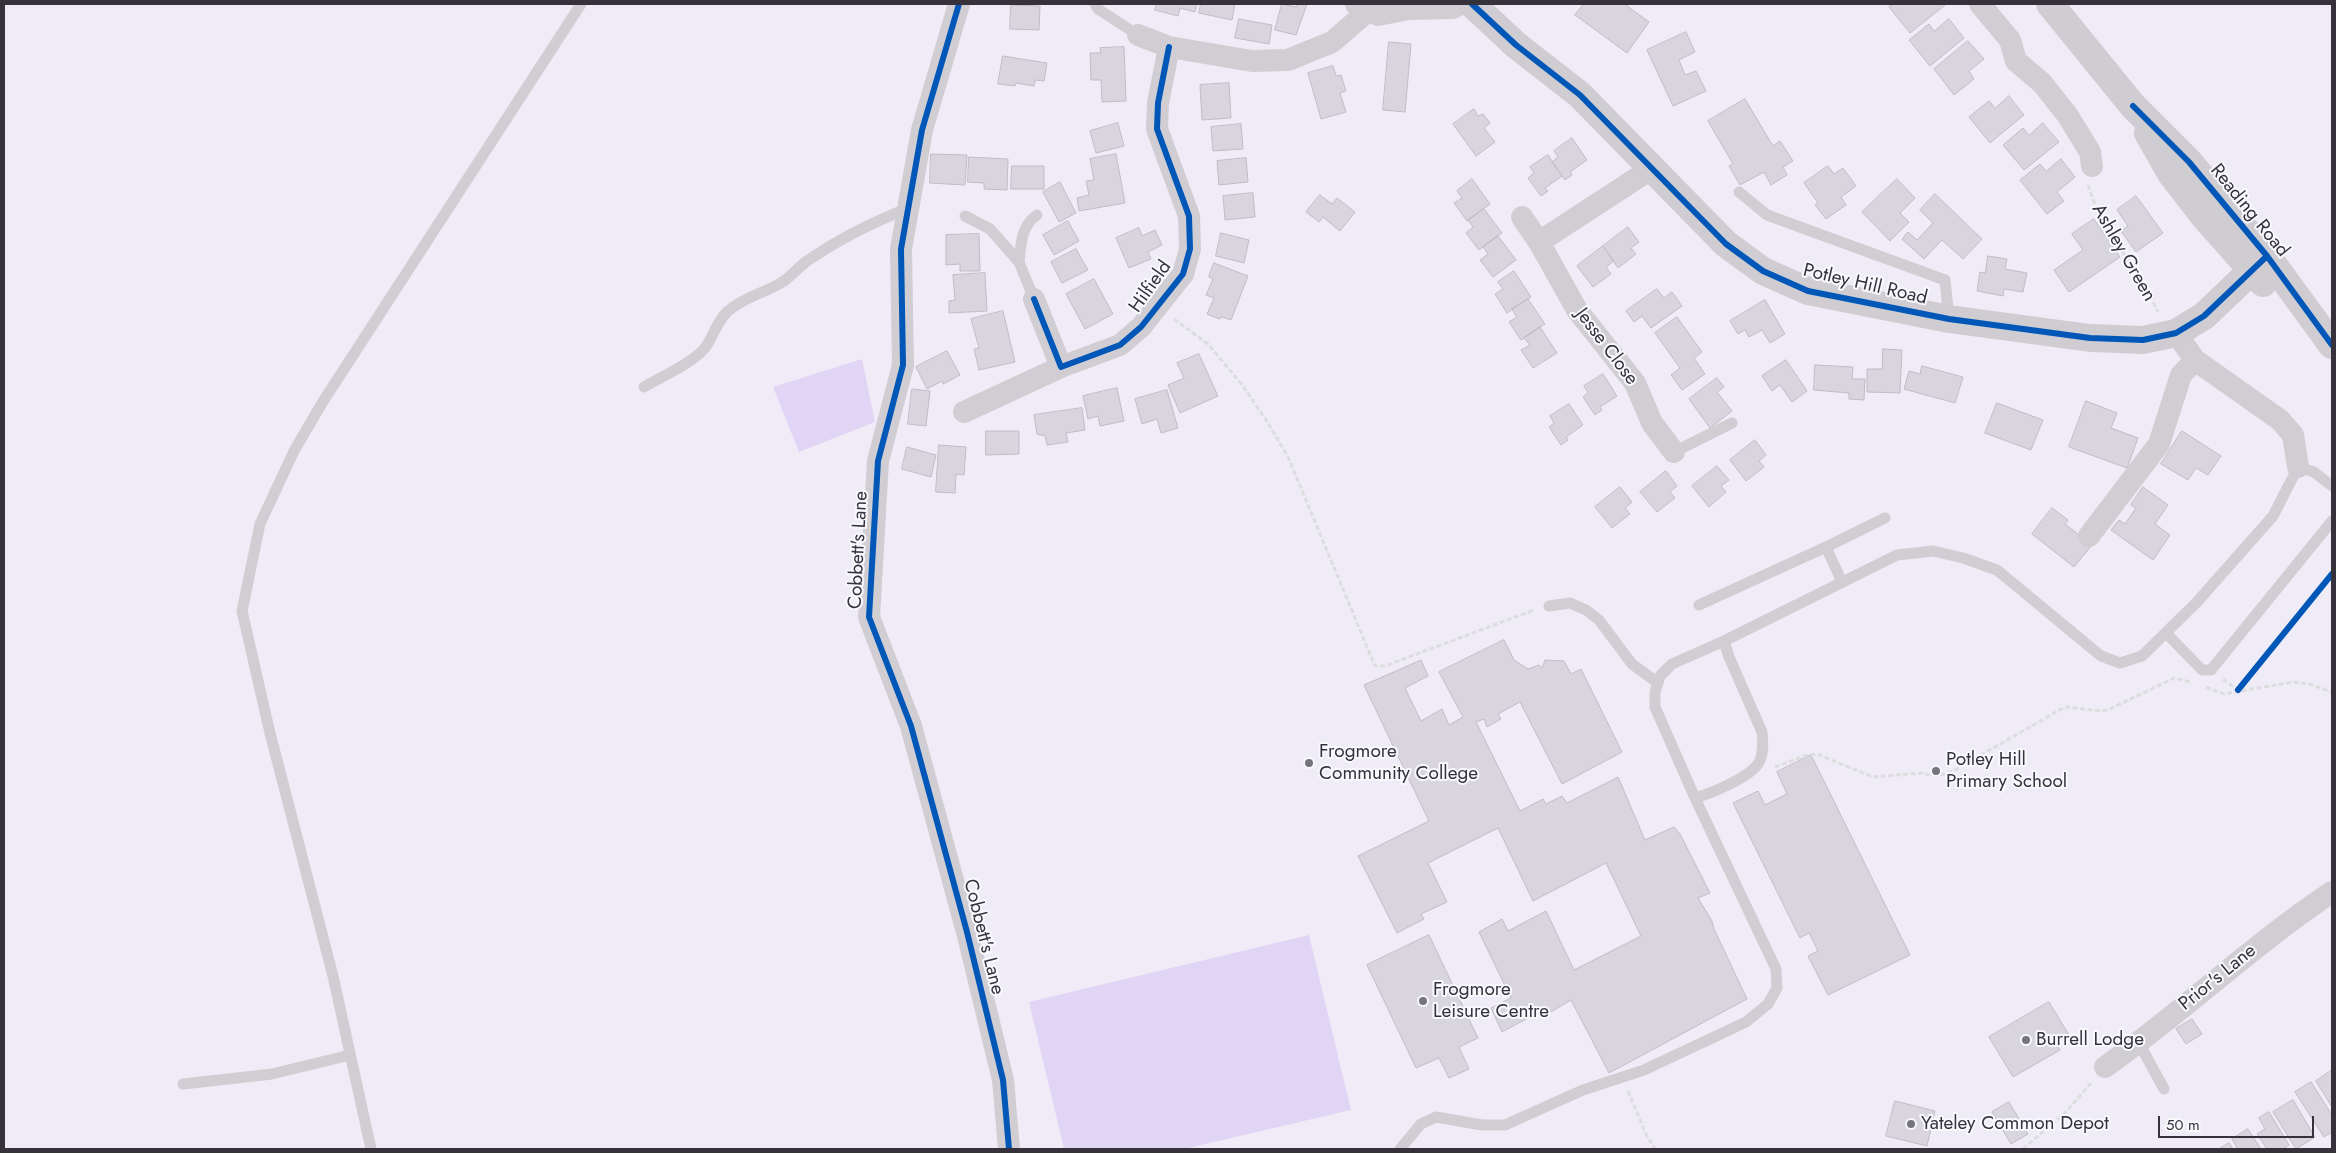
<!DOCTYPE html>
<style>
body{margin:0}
#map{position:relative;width:2336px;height:1153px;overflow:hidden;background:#f0ecf7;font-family:Jost,sans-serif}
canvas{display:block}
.frame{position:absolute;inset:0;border:5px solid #35323b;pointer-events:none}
.scale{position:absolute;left:2158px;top:1116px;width:156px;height:22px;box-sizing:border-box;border:2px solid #35323b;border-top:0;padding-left:6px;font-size:15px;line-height:18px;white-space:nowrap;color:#35323b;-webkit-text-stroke:4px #f9f8fd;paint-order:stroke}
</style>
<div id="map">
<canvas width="2336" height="1153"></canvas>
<div class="frame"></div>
<div class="scale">50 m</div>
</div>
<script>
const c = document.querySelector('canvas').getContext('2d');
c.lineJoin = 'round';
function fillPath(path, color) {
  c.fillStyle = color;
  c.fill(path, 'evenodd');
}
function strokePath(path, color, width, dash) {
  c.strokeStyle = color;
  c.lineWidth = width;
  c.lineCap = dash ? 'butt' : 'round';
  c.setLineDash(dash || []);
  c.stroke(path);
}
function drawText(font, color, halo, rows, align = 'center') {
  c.font = font + ' Jost,sans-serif';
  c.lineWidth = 4;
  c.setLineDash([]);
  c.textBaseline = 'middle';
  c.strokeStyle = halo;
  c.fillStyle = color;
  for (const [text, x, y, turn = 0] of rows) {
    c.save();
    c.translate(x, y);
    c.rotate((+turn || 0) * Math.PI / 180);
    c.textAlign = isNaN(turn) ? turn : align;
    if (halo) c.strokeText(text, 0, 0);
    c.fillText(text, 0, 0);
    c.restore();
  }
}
const green = new Path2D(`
 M862 359 875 422 799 452 773 387Z
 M1309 935 1351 1110 1184 1149H1064L1029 1002Z`);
const building = new Path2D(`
 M1157 4H1197L1195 12 1180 8 1178 16 1155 10Z
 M1201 4H1235L1232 20 1199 13Z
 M1282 4 1296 7 1297 4H1307L1296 35 1275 30Z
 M1584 4H1627L1626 5 1649 22 1627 53 1575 15Z
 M1894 4H1944L1945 5 1910 33 1889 7Z
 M1011 5 1040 6 1039 30 1010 29Z
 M1239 19 1272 25 1269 44 1235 38Z
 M1949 19 1964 38 1930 66 1909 40 1929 24 1934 31Z
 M1686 32 1695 52 1679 60 1685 75 1696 71 1706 91 1673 106 1647 50Z
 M1968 41 1984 59 1969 71 1974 79 1954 95 1934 69Z
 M1389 42 1411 44 1405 112 1383 110Z
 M1124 47 1126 101 1102 102 1101 80H1091L1090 53H1101L1100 48Z
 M1003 56 1047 63 1044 81 1035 80 1034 86 1016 83 1015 86 998 84Z
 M1333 66 1336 76 1341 75 1346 91 1340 93 1346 112 1321 119 1308 73Z
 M1229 83 1231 118 1202 120 1200 85Z
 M2009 96 2024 115 1990 143 1969 117 1989 101 1995 108Z
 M1745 99 1773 146 1780 141 1793 161 1783 167 1787 175 1771 185 1764 172 1740 185 1729 166 1733 164 1708 121Z
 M1474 109 1478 116 1483 114 1490 123 1484 128 1495 142 1476 156 1453 124Z
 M1118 123 1124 146 1096 153 1090 131Z
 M2043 123 2059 142 2024 170 2003 145 2023 128 2029 135Z
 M1241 124 1243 149 1213 151 1211 127Z
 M1572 138 1587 160 1570 172 1572 175 1565 180 1552 162 1558 157 1554 151Z
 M931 154 967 155 965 185 930 183Z
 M1116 154 1125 203 1079 211 1077 198 1089 195 1086 181 1094 180 1090 159Z
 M1548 155 1562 176 1545 188 1548 191 1541 196 1528 178 1534 173 1530 167Z
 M969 157 1008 159 1007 190 984 189V183L968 182Z
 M1246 158 1248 182 1219 185 1217 161Z
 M2061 159 2075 177 2057 192 2064 201 2047 214 2020 180 2040 164 2046 171Z
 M1012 166H1044V189H1011Z
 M1828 166 1834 174 1843 168 1856 186 1841 197 1846 205 1826 219 1815 205 1818 203 1804 183Z
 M1472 179 1490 204 1467 221 1454 203 1462 198 1457 191Z
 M1897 179 1915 198 1900 213 1909 222 1890 241 1862 212Z
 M1060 182 1076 213 1059 222 1043 192Z
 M1253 193 1255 217 1225 220 1223 196Z
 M1935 194 1982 239 1963 259 1942 240 1924 259 1902 239 1908 232 1917 240 1933 223 1920 210Z
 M1320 195 1332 204 1337 198 1355 212 1340 231 1323 217 1319 222 1306 212Z
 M2136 196 2163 233 2136 252 2121 231 2128 226 2117 210Z
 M1484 209 1502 233 1479 250 1466 233 1473 227 1468 220Z
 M2094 219 2120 257 2069 292 2054 270 2083 250 2072 234Z
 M1068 221 1079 241 1054 255 1043 235Z
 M1628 227 1639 242 1631 248 1636 254 1618 268 1603 246Z
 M1139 228 1142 236 1155 230 1162 245 1148 252 1151 259 1129 268 1116 238Z
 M1221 233 1249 240 1244 263 1216 256Z
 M979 234 980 271H960V264L946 265V235Z
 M1498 236 1516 260 1493 277 1480 260 1488 254 1483 247Z
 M1603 246 1614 261 1606 267 1611 274 1593 287 1577 266Z
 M1076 249 1088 270 1062 283 1051 262Z
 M1988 256 2007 259 2005 269 2027 273 2023 292 2004 289 2003 296 1977 291 1980 272 1985 273Z
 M1214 263 1248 276 1231 320 1222 317 1219 319 1207 314 1214 298 1206 295 1213 279 1209 277Z
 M1514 271 1531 297 1507 313 1495 294 1503 289 1498 282Z
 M985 273 987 311 949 313V301L955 300 953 275Z
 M1094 279 1113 314 1085 329 1066 294Z
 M1657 289 1664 298 1672 292 1682 306 1651 328 1642 316 1634 322 1626 311Z
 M1528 299 1545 324 1521 340 1509 322 1517 317 1512 309Z
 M1765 300 1785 334 1770 343 1762 330 1749 337 1745 330 1738 334 1730 321Z
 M1003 311 1015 362 979 370 974 349 979 348 971 319Z
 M1677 317 1702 352 1694 358 1705 374 1682 390 1671 375 1680 368 1655 333Z
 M1540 327 1557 353 1533 368 1521 350 1530 345 1524 338Z
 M1883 349 1902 350 1900 393 1867 392V369H1882Z
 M947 351 960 375 943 384 942 381 927 389 916 367Z
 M1199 354 1218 396 1180 413 1168 385 1184 378 1177 363Z
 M1786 360 1807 391 1792 402 1780 385 1772 391 1762 376Z
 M1815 365 1853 367 1852 379H1865L1864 400 1849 399V393L1814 390Z
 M1922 366 1963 377 1955 403 1904 389 1909 371 1920 374Z
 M1603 374 1617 396 1600 407 1602 410 1595 415 1583 397 1588 393 1584 386Z
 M1717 378 1724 387 1717 392 1732 411 1710 428 1689 399Z
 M1117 388 1124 421 1100 426 1098 416 1088 419 1083 396Z
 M912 389 930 391 926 426 908 424Z
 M1167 390 1178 428 1161 433 1157 419 1142 424 1135 399Z
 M2086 401 2117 413 2111 428 2138 438 2127 468 2069 447Z
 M1997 403 2043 420 2031 450 1985 433Z
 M1569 404 1583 425 1566 437 1568 440 1561 445 1549 427 1554 423 1550 416Z
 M1082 408 1085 430 1066 433 1068 442 1047 445 1045 436 1037 434 1034 415Z
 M986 431H1019V454L986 455Z
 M2182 431 2221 456 2208 475 2196 468 2188 480 2161 464Z
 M1755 440 1766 455 1759 461 1764 467 1746 481 1730 460Z
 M939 445 966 447 964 475 956 474 955 493 936 492Z
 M907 447 936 455 931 477 902 469Z
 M1717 466 1729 480 1721 486 1726 492 1709 507 1692 486Z
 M1666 471 1677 486 1670 492 1675 498 1657 512 1640 492Z
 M1620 487 1632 502 1625 508 1630 514 1612 528 1595 507Z
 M2143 487 2168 505 2155 524 2170 535 2153 560 2111 530 2119 520 2125 524 2136 508 2131 505Z
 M2052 508 2068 520 2065 524 2092 545 2074 567 2032 534Z
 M1504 640 1514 660 1528 669 1539 665 1542 668 1545 660 1564 661 1571 674 1581 669 1622 752 1562 784 1520 702 1498 714 1501 719 1487 727 1484 719 1476 722 1520 811 1543 799 1546 804 1562 796 1567 803 1618 777 1645 840 1674 827 1680 834 1710 893 1698 898 1712 921 1714 929 1747 999 1609 1073 1571 1000 1544 1016 1541 1011 1502 1032 1491 1008 1511 998 1479 932 1502 919 1508 931 1546 911 1574 970 1641 936 1606 863 1533 901 1498 828 1428 863 1447 902 1421 914 1424 919 1397 933 1358 856 1429 821 1364 685 1421 660 1428 676 1405 688 1421 721 1442 709 1449 725 1463 717 1439 672Z
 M1811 755 1910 955 1828 995 1808 956 1818 951 1809 933 1800 938 1733 803 1758 791 1765 805 1787 794 1777 772Z
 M1429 935 1478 1038 1459 1047 1469 1069 1449 1078 1439 1058 1416 1068 1367 965Z
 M2049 1002 2069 1035 2056 1043 2060 1050 2013 1077 1989 1037Z
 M2192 1019 2202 1034 2186 1044 2176 1029Z
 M2332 1070V1107L2316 1081Z
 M2311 1082 2332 1115V1132L2324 1137 2295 1092Z
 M2293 1100 2315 1137 2296 1149 2273 1112Z
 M1895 1101 1935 1111 1927 1146 1886 1136Z
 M2009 1102 2028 1134 2011 1144 1992 1112Z
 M2269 1112 2289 1145 2283 1149H2267L2257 1134 2265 1129 2259 1118Z
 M2248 1129 2261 1149H2238L2232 1139Z
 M2229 1143 2233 1149H2219Z`);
const path = new Path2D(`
 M2088 185 2099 216 2147 289 2158 312
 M1174 319 1208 344 1243 386 1268 423 1288 457 1375 666H1385L1534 610
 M2223 679 2238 690
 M2206 687 2224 694 2293 682 2310 684 2332 692
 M1775 767 1804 756 1817 754 1873 777 1921 773 1936 776 1951 772 2065 707 2102 711 2110 709 2174 678 2191 682
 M1628 1091 1646 1134 1655 1149
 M2023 1149 2067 1111 2091 1083`);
const lane = new Path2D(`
 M1095 4 1098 9 1138 35
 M1739 192 1767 215 1945 280 1949 319
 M965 216 990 229 1019 262 1034 299
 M1019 262C1021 244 1021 226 1037 215
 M644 387C661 377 696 362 707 345 714 334 717 322 727 312 743 297 766 293 784 281 792 275 799 267 807 261 839 239 873 222 909 208
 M1674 452 1732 423
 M1826 547 1885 518
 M1699 605 1826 547 1842 582
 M1549 606 1570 603 1586 610 1599 620 1632 664 1658 683
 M2166 633 2202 670H2211L2332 521
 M1724 641 1729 657 1762 732C1763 742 1764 755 1758 764 1748 778 1712 793 1695 798L1655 707V692L1660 676 1672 664 1724 641 1897 555 1933 551 1963 558 1997 570 2101 656 2120 663 2142 656 2197 602 2273 516 2298 467 2314 472 2332 486
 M2139 1043 2164 1089
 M183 1084 272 1074 350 1055
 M371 1149 333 976 270 733 242 611 260 524 294 451 322 403 581 4
 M1400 1149 1421 1124 1436 1117 1482 1125H1505L1583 1090 1644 1070 1746 1022 1768 1004 1777 988 1776 969 1695 798`);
const street = new Path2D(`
 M959 4 922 130 901 249 903 365 878 461 869 617 911 726 967 932 1003 1080 1009 1149
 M1356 4 1378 15 1409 9 1453 8 1461 4
 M1980 4 2010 40 2016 61 2042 83 2068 116 2090 152 2092 166
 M1138 35 1169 47 1252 61 1288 60 1332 42 1368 11
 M1651 169 1539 242 1577 310 1635 383 1652 423 1674 452
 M1522 217 1539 242
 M1034 299 1061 367 1120 345 1141 327 1183 274 1190 249 1189 216 1157 129 1158 103 1169 47
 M2176 333 2195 360 2280 420 2293 435 2298 467
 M964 412 1061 367
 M2089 536 2159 444 2181 375 2195 360
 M2105 1067C2183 1012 2252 945 2332 892`);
const secondary = new Path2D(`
 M1472 4 1516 45 1580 95 1726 244 1763 271 1808 291 1949 319 2090 338 2143 340 2176 333 2204 316 2267 256
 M2050 4 2133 106 2189 162 2267 256 2332 345
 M2148 133 2172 175 2203 215 2263 283`);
const cycleway = new Path2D(`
 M959 4 922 130 901 249 903 365 878 461 869 617 911 726 967 932 1003 1080 1009 1149
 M1472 4 1516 45 1580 95 1726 244 1763 271 1808 291 1949 319 2090 338 2143 340 2176 333 2204 316 2267 256
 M2133 106 2189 162 2267 256 2332 345
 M1034 299 1061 367 1120 345 1141 327 1183 274 1190 249 1189 216 1157 129 1158 103 1169 47
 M2238 690 2332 574`);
const markers = [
 [1309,763,5,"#76737d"],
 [1936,771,5,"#76737d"],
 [1423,1001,5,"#76737d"],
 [2026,1040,5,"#76737d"],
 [1911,1124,5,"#76737d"]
];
const streetNames = [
 ["Reading Road",2249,211,51],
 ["Ashley Green",2123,253,60],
 ["Potley Hill Road",1865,285,13],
 ["Hilfield",1151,287,-55],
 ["Jesse Close",1606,347,53],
 ["Cobbett's Lane",859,550,-87],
 ["Cobbett's Lane",983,937,76],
 ["Prior's Lane",2218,978,-39]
];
const poiNames = [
 ["Frogmore",1319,752],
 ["Community College",1319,774],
 ["Potley Hill",1946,760],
 ["Primary School",1946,782],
 ["Frogmore",1433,990],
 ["Leisure Centre",1433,1012],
 ["Burrell Lodge",2036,1040],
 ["Yateley Common Depot",1921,1124]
];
fillPath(green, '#e0d5f5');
fillPath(building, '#d9d5df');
strokePath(building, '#c0bcc6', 1);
strokePath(path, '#dddcdf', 3, [5, 2.5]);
strokePath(lane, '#d0ced2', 11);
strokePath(street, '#d0ced2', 22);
strokePath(secondary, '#d0cdd2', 28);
strokePath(cycleway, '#0057b8', 6);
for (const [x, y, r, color] of markers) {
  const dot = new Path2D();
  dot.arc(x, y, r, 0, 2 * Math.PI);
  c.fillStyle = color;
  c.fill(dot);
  strokePath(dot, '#f9f8fd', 2);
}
drawText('19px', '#35323b', '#f9f8fd', streetNames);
drawText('19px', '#35323b', '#f9f8fd', poiNames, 'left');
</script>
